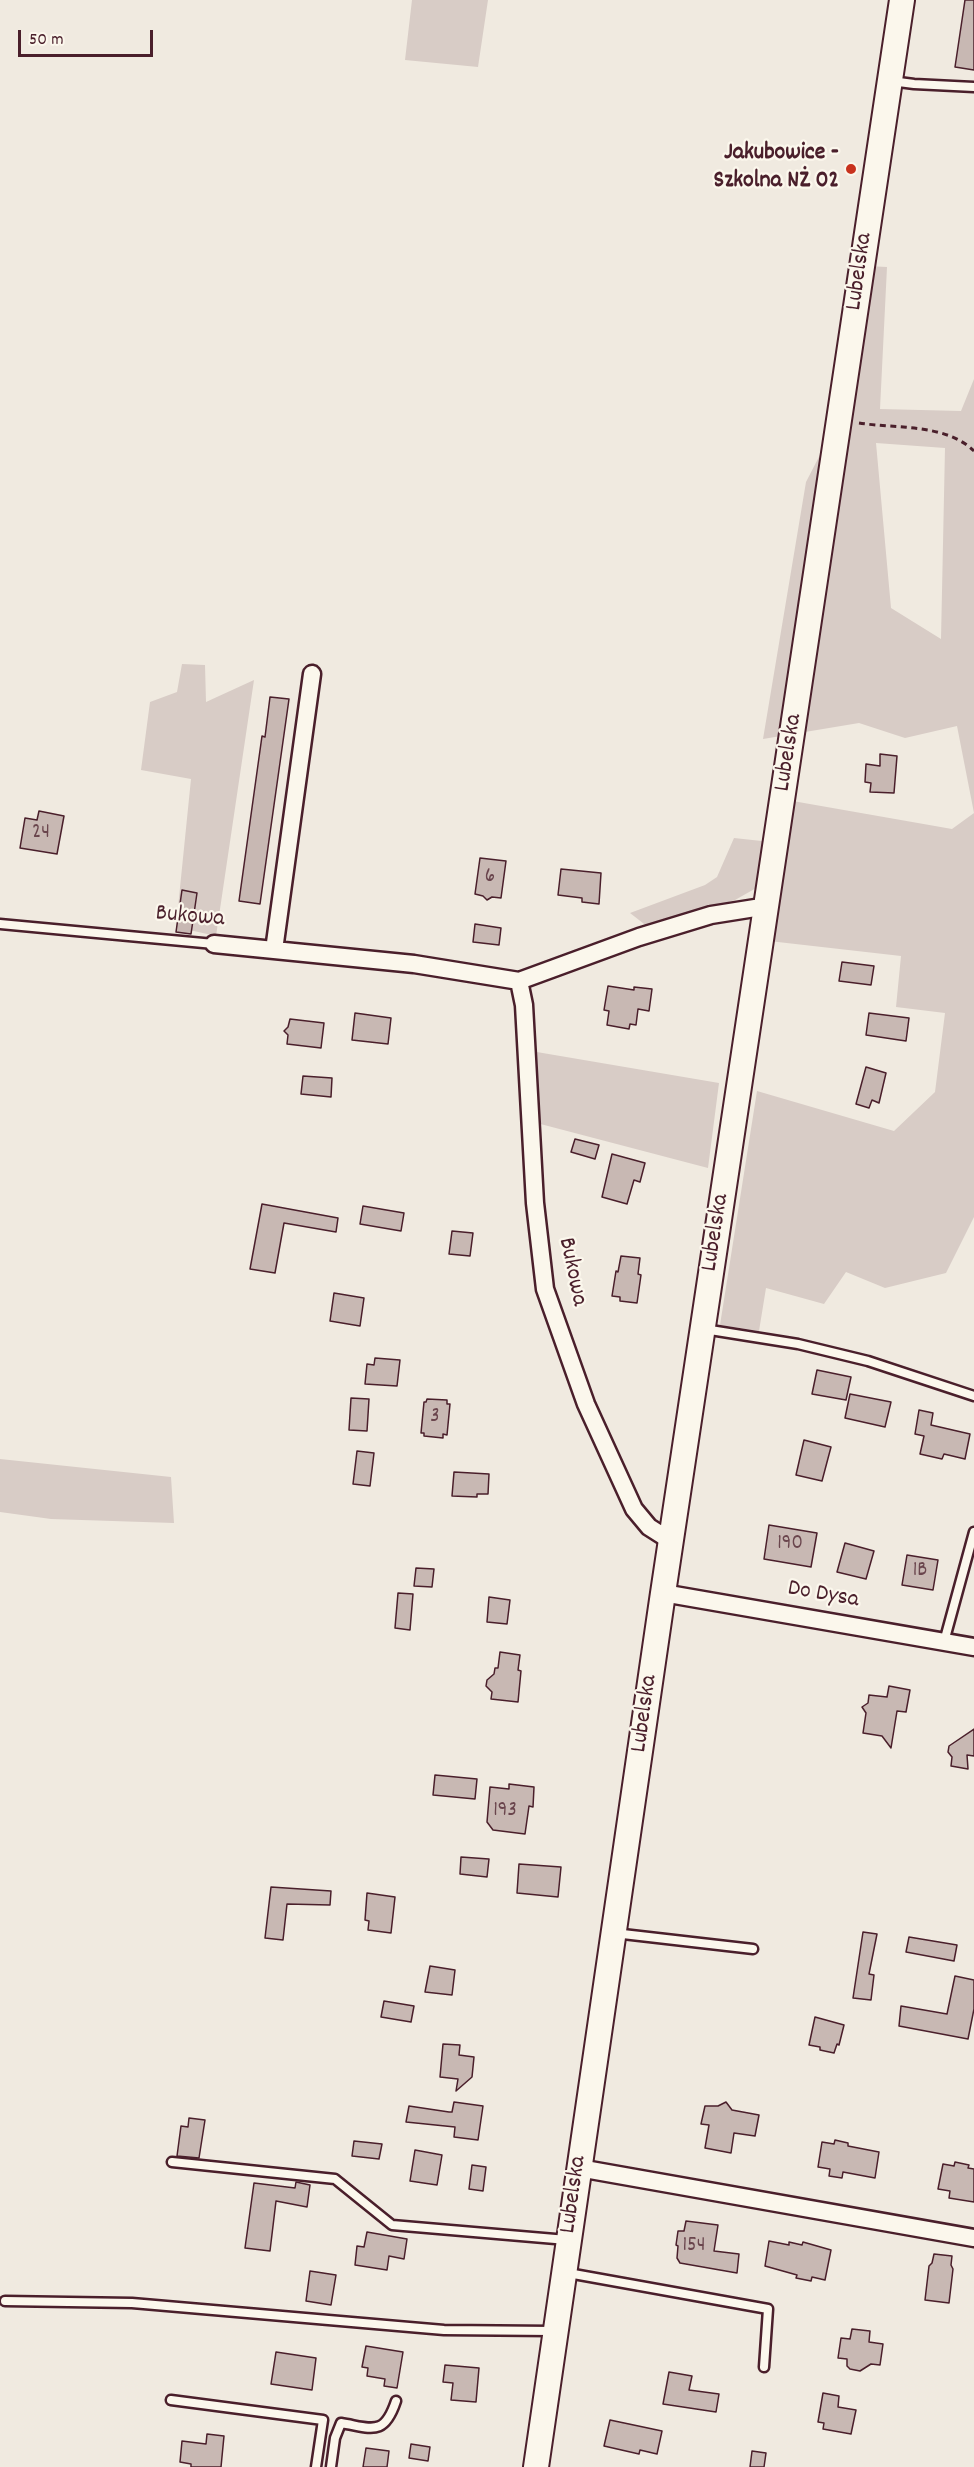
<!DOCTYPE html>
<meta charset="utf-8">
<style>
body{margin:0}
#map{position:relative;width:974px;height:2467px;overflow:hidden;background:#f0eae0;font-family:Dekko,sans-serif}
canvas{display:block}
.scale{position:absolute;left:18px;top:30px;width:135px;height:27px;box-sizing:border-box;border:3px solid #4a1f2b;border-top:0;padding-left:8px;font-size:18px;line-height:21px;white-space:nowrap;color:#4a1f2b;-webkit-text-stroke:4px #fbf7ec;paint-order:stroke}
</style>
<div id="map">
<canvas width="974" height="2467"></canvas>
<div class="scale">50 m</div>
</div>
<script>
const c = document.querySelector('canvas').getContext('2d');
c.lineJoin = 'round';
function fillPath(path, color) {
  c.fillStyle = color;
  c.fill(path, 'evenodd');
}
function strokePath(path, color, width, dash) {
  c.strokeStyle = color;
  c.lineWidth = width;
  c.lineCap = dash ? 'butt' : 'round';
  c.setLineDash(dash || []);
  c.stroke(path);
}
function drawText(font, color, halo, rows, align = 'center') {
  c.font = font + ' Dekko,sans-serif';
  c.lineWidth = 4.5;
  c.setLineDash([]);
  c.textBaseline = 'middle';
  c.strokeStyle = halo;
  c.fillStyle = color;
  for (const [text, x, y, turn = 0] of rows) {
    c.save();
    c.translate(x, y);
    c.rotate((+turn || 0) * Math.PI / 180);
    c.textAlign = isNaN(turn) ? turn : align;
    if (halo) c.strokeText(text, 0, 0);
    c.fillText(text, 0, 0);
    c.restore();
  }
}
const green = new Path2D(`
 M412 0H488L478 67 405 60Z
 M866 266 887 267 880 409 961 411 974 379V1217L946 1273 885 1288 846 1272 824 1304 766 1288 759 1331 720 1325 757 1091 894 1131 935 1092 945 1013 896 1007 901 956 769 941 758 887 735 900 648 927 630 913 705 885 717 877 734 838 780 843 787 800 952 829 974 813 957 726 905 738 859 723 763 739 806 482 823 449ZM876 443 945 448 941 639 891 608Z
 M182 664 205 665 206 702 254 680 216 936 176 927 191 779 141 770 150 702 177 692Z
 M525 1050 719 1083 708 1168 529 1121Z
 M0 1459 171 1477 174 1523 51 1519 0 1512Z`);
const building = new Path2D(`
 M965 0H974V70L955 67Z
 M270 697 289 699 260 904 239 901 262 736 265 737Z
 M880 754 897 756 894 793 870 792 871 783 865 782 866 764 880 766Z
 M39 811 64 816 57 854 20 848 25 818 37 820Z
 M480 858 506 861 501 898 492 897 487 900 483 896 475 894Z
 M561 869 601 873 599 904 582 902V898L558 895Z
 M182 890 197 893 191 934 176 932Z
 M475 924 501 928 499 945 473 942Z
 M842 962 874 966 871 985 839 981Z
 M608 986 634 990V987L652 989 649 1011 638 1009 636 1025 630 1024 629 1029 607 1025 609 1011 604 1010Z
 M355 1013 391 1018 388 1044 352 1040Z
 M869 1013 909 1018 906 1041 866 1035Z
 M290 1019 324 1023 321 1048 287 1044 288 1035 284 1031 288 1027Z
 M866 1067 886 1073 879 1103 872 1100 869 1108 856 1104Z
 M303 1076 332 1078 331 1097 301 1094Z
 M575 1139 599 1145 595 1159 571 1152Z
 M612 1154 645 1163 640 1182 634 1180 627 1204 602 1197Z
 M262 1204 338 1218 336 1232 284 1223 275 1273 250 1269Z
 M363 1206 404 1213 401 1231 360 1224Z
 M452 1231 473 1233 470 1256 449 1254Z
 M621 1256 640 1258 638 1274 641 1275 637 1303 620 1301V1297L612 1296 616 1271 618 1272Z
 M334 1293 364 1298 360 1326 330 1321Z
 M375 1358 400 1360 397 1386 365 1384 367 1364 374 1365Z
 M817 1370 851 1377 846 1400 812 1394Z
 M850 1394 891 1402 885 1427 845 1418Z
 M351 1398 369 1399 367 1431 349 1430Z
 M427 1399 447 1400V1404H450L447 1435 443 1434V1438L424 1436V1433H421L424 1402H426Z
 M919 1410 933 1413 931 1425 970 1434 965 1459 944 1454 942 1459 920 1454 924 1436 915 1434Z
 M804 1440 831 1447 822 1481 796 1475Z
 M357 1451 374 1453 370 1486 353 1484Z
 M454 1472 489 1474 488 1494H477V1497L452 1496Z
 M769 1525 817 1533 811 1567 764 1559Z
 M845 1543 874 1551 866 1579 837 1572Z
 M907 1555 938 1560 933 1590 902 1585Z
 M416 1568 434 1569 432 1587 414 1586Z
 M398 1593 413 1594 410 1630 395 1628Z
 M489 1597 510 1600 507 1624 487 1622Z
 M500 1652 520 1655 518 1670 521 1671 518 1702 491 1699 492 1692 486 1686 487 1680 494 1674 495 1668H498Z
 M889 1686 910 1690 906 1712 897 1711 891 1748 882 1736 863 1733 866 1713 862 1707 868 1703 869 1695 887 1697Z
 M974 1729V1756L967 1755 968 1769 951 1766 952 1757 948 1752 949 1746Z
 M435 1775 477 1779 475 1799 433 1795Z
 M509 1784 534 1787 533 1807 529 1806 525 1834 493 1830 487 1822 490 1787 509 1789Z
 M461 1857 489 1859 487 1877 460 1874Z
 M519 1864 561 1867 558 1897 517 1893Z
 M271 1887 331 1891 330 1905 287 1904 283 1940 265 1938Z
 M367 1893 395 1897 391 1933 368 1930 369 1921 365 1920Z
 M863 1932 877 1934 869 1974 874 1975 871 2000 853 1998Z
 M909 1937 957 1945 954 1961 906 1952Z
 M430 1966 455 1970 452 1995 425 1992Z
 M955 1976 974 1980V2009L968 2039 899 2026 901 2006 947 2014Z
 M384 2001 414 2006 411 2022 381 2017Z
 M815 2017 844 2025 839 2045 837 2044 834 2053 820 2050V2047L809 2045Z
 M443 2044 460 2045 459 2055 474 2057 472 2077 456 2091 458 2079 440 2077Z
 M454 2102 483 2106 478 2140 454 2137 455 2127 406 2122 409 2106 449 2112H452Z
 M726 2102 732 2110 759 2115 755 2136 734 2133 731 2153 705 2148 709 2125 701 2124 705 2106H718Z
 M189 2118 205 2120 199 2158 177 2156 181 2126 188 2127Z
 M835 2140 848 2143V2146L879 2152 875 2178 843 2172 842 2178 829 2176 830 2169 818 2167 822 2142 834 2144Z
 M354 2141 382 2144 379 2159 352 2156Z
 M415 2150 442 2155 437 2185 410 2181Z
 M955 2162 969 2165 968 2168 974 2169V2202L949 2198 950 2191 938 2189 943 2164 954 2166Z
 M472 2165 486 2167 483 2191 469 2189Z
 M296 2182 310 2185 307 2207 276 2201 270 2251 245 2248 254 2183 295 2188Z
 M686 2221 718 2225 714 2251 739 2254 737 2273 680 2263 677 2258 678 2246 676 2245 678 2231H684Z
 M367 2232 407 2239 404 2259 389 2256 387 2270 355 2265 357 2246 364 2247Z
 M769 2241 789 2245V2242L802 2245 803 2242 831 2250 825 2280 812 2277 811 2281 796 2278 797 2275 765 2266Z
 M934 2254 952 2256 951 2265 953 2269 949 2303 925 2300 929 2266 932 2263Z
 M310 2271 336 2275 331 2305 306 2301Z
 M852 2329 870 2331 869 2342 883 2344 880 2365 871 2364 860 2371 850 2369 847 2366V2359L838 2358 841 2338 850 2339Z
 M366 2346 403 2352 397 2388 384 2386 385 2379 367 2376 368 2368 362 2367Z
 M276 2352 316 2358 312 2390 271 2384Z
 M445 2365 479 2368 476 2402 451 2400 453 2383 443 2382Z
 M669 2372 692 2376 689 2390 719 2394 716 2412 663 2404Z
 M823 2393 839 2396 838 2407 856 2410 851 2434 823 2429 824 2423 818 2422Z
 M610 2420 662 2431 657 2454 640 2450 639 2454 604 2446Z
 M207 2434 224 2436 221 2467H191V2464L180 2462 182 2441 206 2444Z
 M411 2444 430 2447 428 2461 409 2458Z
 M366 2448 389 2451 387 2467H363Z
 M752 2451 766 2453 764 2467H750Z`);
const path = new Path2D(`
 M859 423C896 429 945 423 974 451`);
const lane = new Path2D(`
 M891 81 914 84 974 87
 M0 924 214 944
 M704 1329 798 1344 868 1361 974 1396
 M944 1642 974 1532
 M614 1933 753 1949
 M172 2162 335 2179 392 2225 567 2240
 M568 2273 768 2309 764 2367
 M5 2301 132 2303 444 2330 552 2331
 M171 2400 323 2420 316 2467
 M331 2467 335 2438 341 2423C372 2428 384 2437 396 2401`);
const street = new Path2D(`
 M214 944 414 964 519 981 639 937 711 915 755 908H766
 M274 950 312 674
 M519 981 524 1005 535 1203 545 1289 586 1404 634 1509 649 1527 671 1541
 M663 1593 974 1647
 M579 2168 974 2238`);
const secondary = new Path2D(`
 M536 2467 663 1593 902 0`);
const markers = [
 [851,169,6,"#c8321e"]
];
const numberNames = [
 ["24",41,834],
 ["6",490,878],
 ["3",435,1418],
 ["190",790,1545],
 ["1B",920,1572],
 ["193",505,1812],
 ["154",694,2247]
];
const poiNames = [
 ["Jakubowice -",839,155],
 ["Szkolna NŻ 02",839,183]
];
const streetNames = [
 ["Lubelska",861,272,-82],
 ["Lubelska",790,753,-81],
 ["Bukowa",190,918,5],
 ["Lubelska",717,1233,-81],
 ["Bukowa",571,1272,78],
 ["Do Dysa",823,1596,10],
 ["Lubelska",646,1714,-82],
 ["Lubelska",575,2195,-82]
];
fillPath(green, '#d8ccc6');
fillPath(building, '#c8b8b3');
strokePath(building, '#4a1f2b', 1.5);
strokePath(lane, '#4a1f2b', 13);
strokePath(street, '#4a1f2b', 21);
strokePath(secondary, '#4a1f2b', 28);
strokePath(path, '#4a1f2b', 3, [6, 4.5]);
strokePath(lane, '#fbf7ec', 8);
strokePath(street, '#fbf7ec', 16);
strokePath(secondary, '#fbf7ec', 24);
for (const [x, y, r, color] of markers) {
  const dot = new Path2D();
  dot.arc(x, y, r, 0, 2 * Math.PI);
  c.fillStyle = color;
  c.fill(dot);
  strokePath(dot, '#fbf7ec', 2);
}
drawText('21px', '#6a454d', null, numberNames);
drawText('bold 24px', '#4a1f2b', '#fbf7ec', poiNames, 'right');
drawText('24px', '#4a1f2b', '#fbf7ec', streetNames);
</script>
